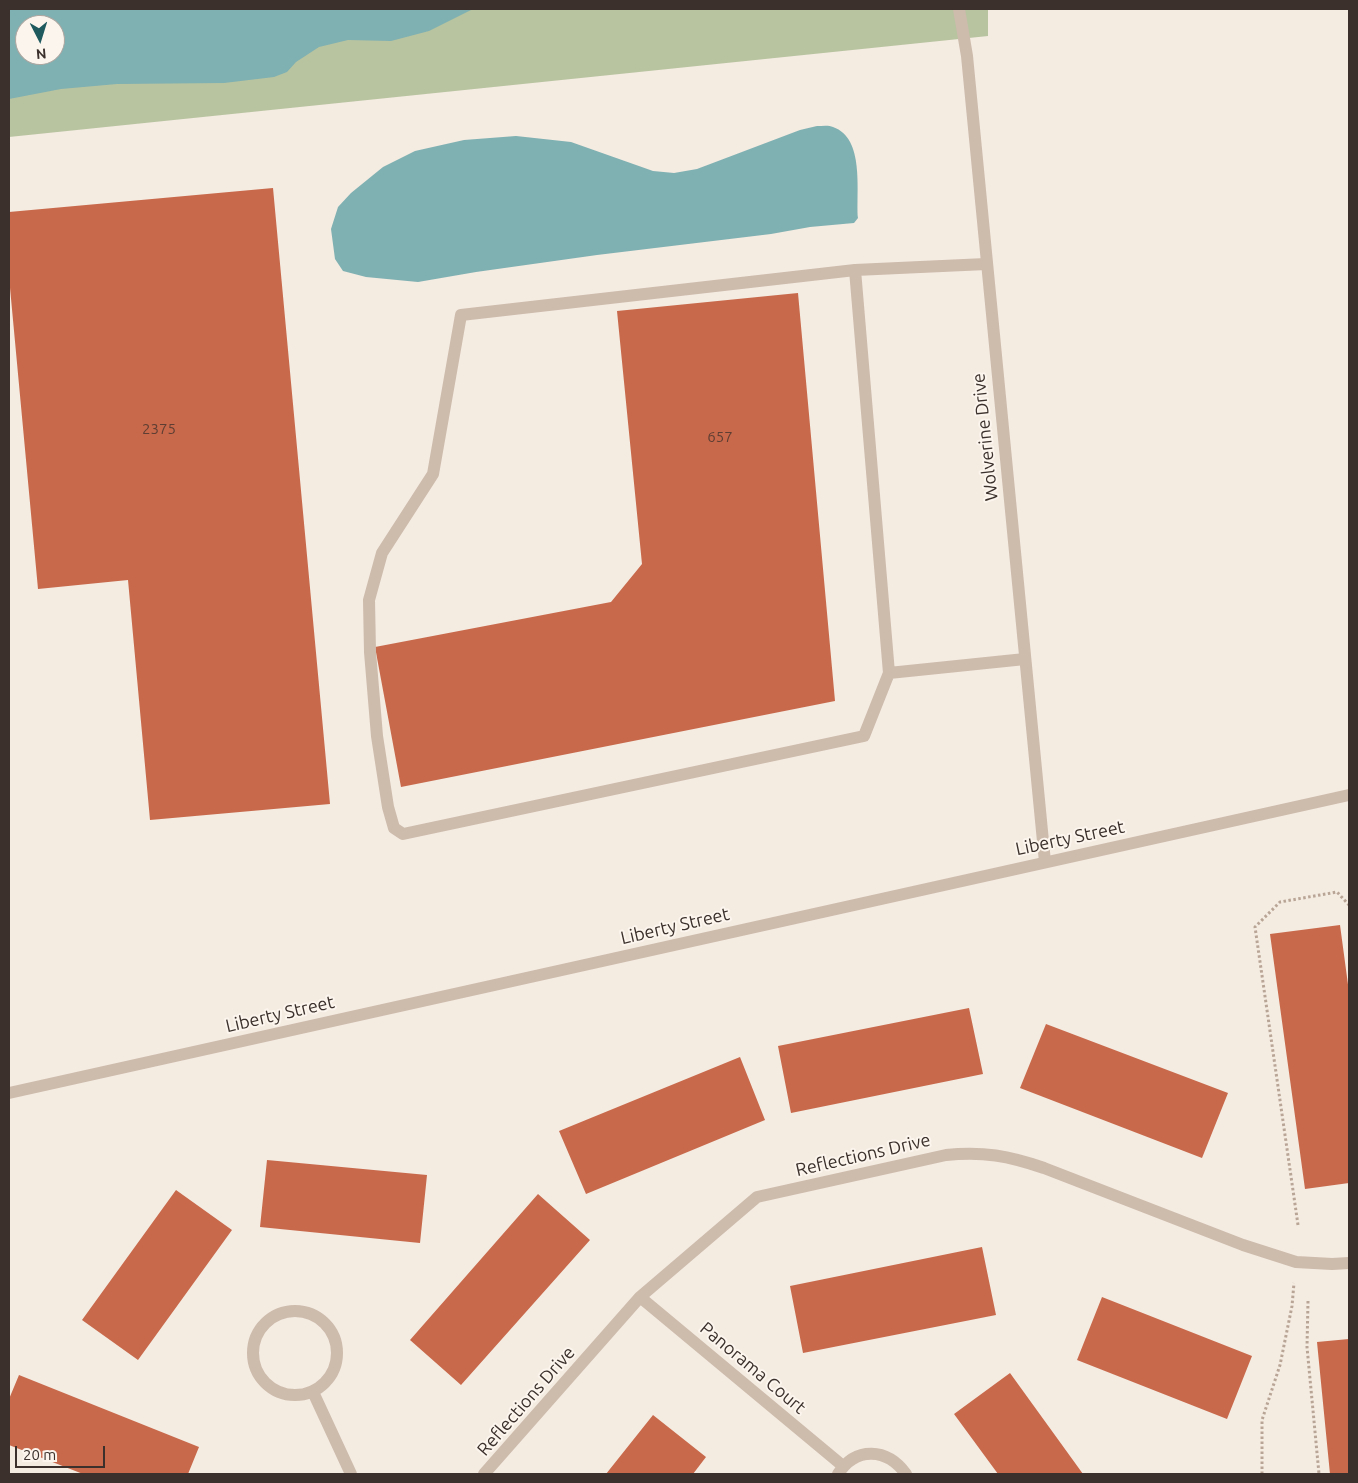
<!DOCTYPE html>
<style>
body{margin:0}
#map{position:relative;width:1358px;height:1483px;overflow:hidden;background:#f4ebe1;font-family:Ubuntu,sans-serif}
canvas{display:block}
.frame{position:absolute;inset:0;border:10px solid #3b302b;pointer-events:none}
.north{position:absolute;left:15px;top:15px;width:50px;height:50px;box-sizing:border-box;background:#fbf5ee;border:1px solid #aea6a0;border-radius:50%;rotate:175deg;font-size:14px;font-weight:700;line-height:20px;text-align:center;color:#3b302b}
.north::after{content:'';display:block;margin:auto;width:18px;height:22px;background:#1f5a5e;clip-path:polygon(50% 0,100% 100%,50% 72%,0 100%)}
.scale{position:absolute;left:15px;top:1446px;width:90px;height:22px;box-sizing:border-box;border:2px solid #3b302b;border-top:0;padding-left:6px;font-size:15px;line-height:18px;white-space:nowrap;color:#3b302b;-webkit-text-stroke:4px #fbf5ee;paint-order:stroke}
</style>
<div id="map">
<canvas width="1358" height="1483"></canvas>
<div class="frame"></div>
<div class="north">N</div>
<div class="scale">20 m</div>
</div>
<script>
const c = document.querySelector('canvas').getContext('2d');
c.lineJoin = 'round';
function fillPath(path, color) {
  c.fillStyle = color;
  c.fill(path, 'evenodd');
}
function strokePath(path, color, width, dash) {
  c.strokeStyle = color;
  c.lineWidth = width;
  c.lineCap = dash ? 'butt' : 'round';
  c.setLineDash(dash || []);
  c.stroke(path);
}
function drawText(font, color, halo, rows, align = 'center') {
  c.font = font + ' Ubuntu,sans-serif';
  c.lineWidth = 4;
  c.setLineDash([]);
  c.textBaseline = 'middle';
  c.strokeStyle = halo;
  c.fillStyle = color;
  for (const [text, x, y, turn = 0] of rows) {
    c.save();
    c.translate(x, y);
    c.rotate((+turn || 0) * Math.PI / 180);
    c.textAlign = isNaN(turn) ? turn : align;
    if (halo) c.strokeText(text, 0, 0);
    c.fillText(text, 0, 0);
    c.restore();
  }
}
const green = new Path2D(`
 M9 9H988V36L9 137ZM25 25H55V55H25Z`);
const water = new Path2D(`
 M9 9H473L429 31 391 41 348 40 319 47 296 62 287 72 274 77 224 83 117 84 61 89 9 99ZM25 25H55V55H25Z
 M817 126C822 126 829 125 833 127 865 138 856 191 858 218L854 223 810 227 771 234 597 255 476 272 418 282 366 277 343 271 335 259 331 229 338 207 351 193 383 167 415 151 464 140 516 136 571 142 653 171 674 173 697 169 800 130Z`);
const building = new Path2D(`
 M273 188 330 804 150 820 128 580 38 589 9 277V212Z
 M798 293 835 701 401 787 375 647 611 602 642 564 617 311Z
 M1340 925 1349 992V1183L1305 1189 1270 934Z
 M969 1008 983 1074 791 1113 778 1046Z
 M1046 1024 1228 1093 1202 1158 1020 1088Z
 M740 1057 765 1120 586 1194 559 1131Z
 M267 1160 427 1175 420 1243 260 1227Z
 M176 1190 232 1230 138 1360 82 1320Z
 M538 1194 590 1240 461 1385 410 1340Z
 M982 1247 996 1315 803 1353 790 1286Z
 M1102 1297 1252 1356 1227 1419 1077 1360Z
 M1349 1339V1474H1330L1317 1342Z
 M1010 1373 1083 1474H998L954 1414Z
 M19 1375 199 1447 188 1474H83L9 1445V1399Z
 M653 1415 706 1457 693 1474H606Z`);
const path = new Path2D(`
 M1298 1225 1255 927 1280 902 1337 892 1349 905
 M1308 1301 1307 1347 1319 1474
 M1262 1474V1420L1280 1365 1292 1306 1294 1283`);
const service = new Path2D(`
 M986 264 855 270 461 315 433 474 382 553 369 600 370 652 377 736 388 807 394 828 403 834 864 736 889 673 1025 659
 M855 270 889 673`);
const minor = new Path2D(`
 M959 9 967 56 1045 862
 M640 1297 843 1466
 M253 1353a42 42 0 1 1 84 0a42 42 0 1 1-84 0Z
 M313 1392 351 1474
 M484 1474 640 1297 757 1197 946 1155C983 1151 1009 1156 1044 1168L1243 1245 1296 1262 1332 1264 1349 1263
 M838 1474C856 1446 887 1448 906 1474`);
const tertiary = new Path2D(`
 M9 1093 1349 795`);
const numberNames = [
 ["2375",159,429],
 ["657",720,437]
];
const streetNames = [
 ["Wolverine Drive",985,437,-96],
 ["Liberty Street",1070,838,-12],
 ["Liberty Street",675,926,-13],
 ["Liberty Street",280,1014,-13],
 ["Reflections Drive",863,1155,-13],
 ["Panorama Court",753,1368,40],
 ["Reflections Drive",526,1401,-49]
];
fillPath(green, '#b8c4a0');
fillPath(water, '#7fb0b2');
fillPath(building, '#c8694b');
strokePath(path, '#b9a596', 3, [2.5, 2.5]);
strokePath(service, '#cdbbac', 12);
strokePath(minor, '#cdbbac', 12);
strokePath(tertiary, '#cdbbac', 12);
drawText('15px', '#5e3e33', null, numberNames);
drawText('18px', '#3b302b', '#fbf5ee', streetNames);
</script>
